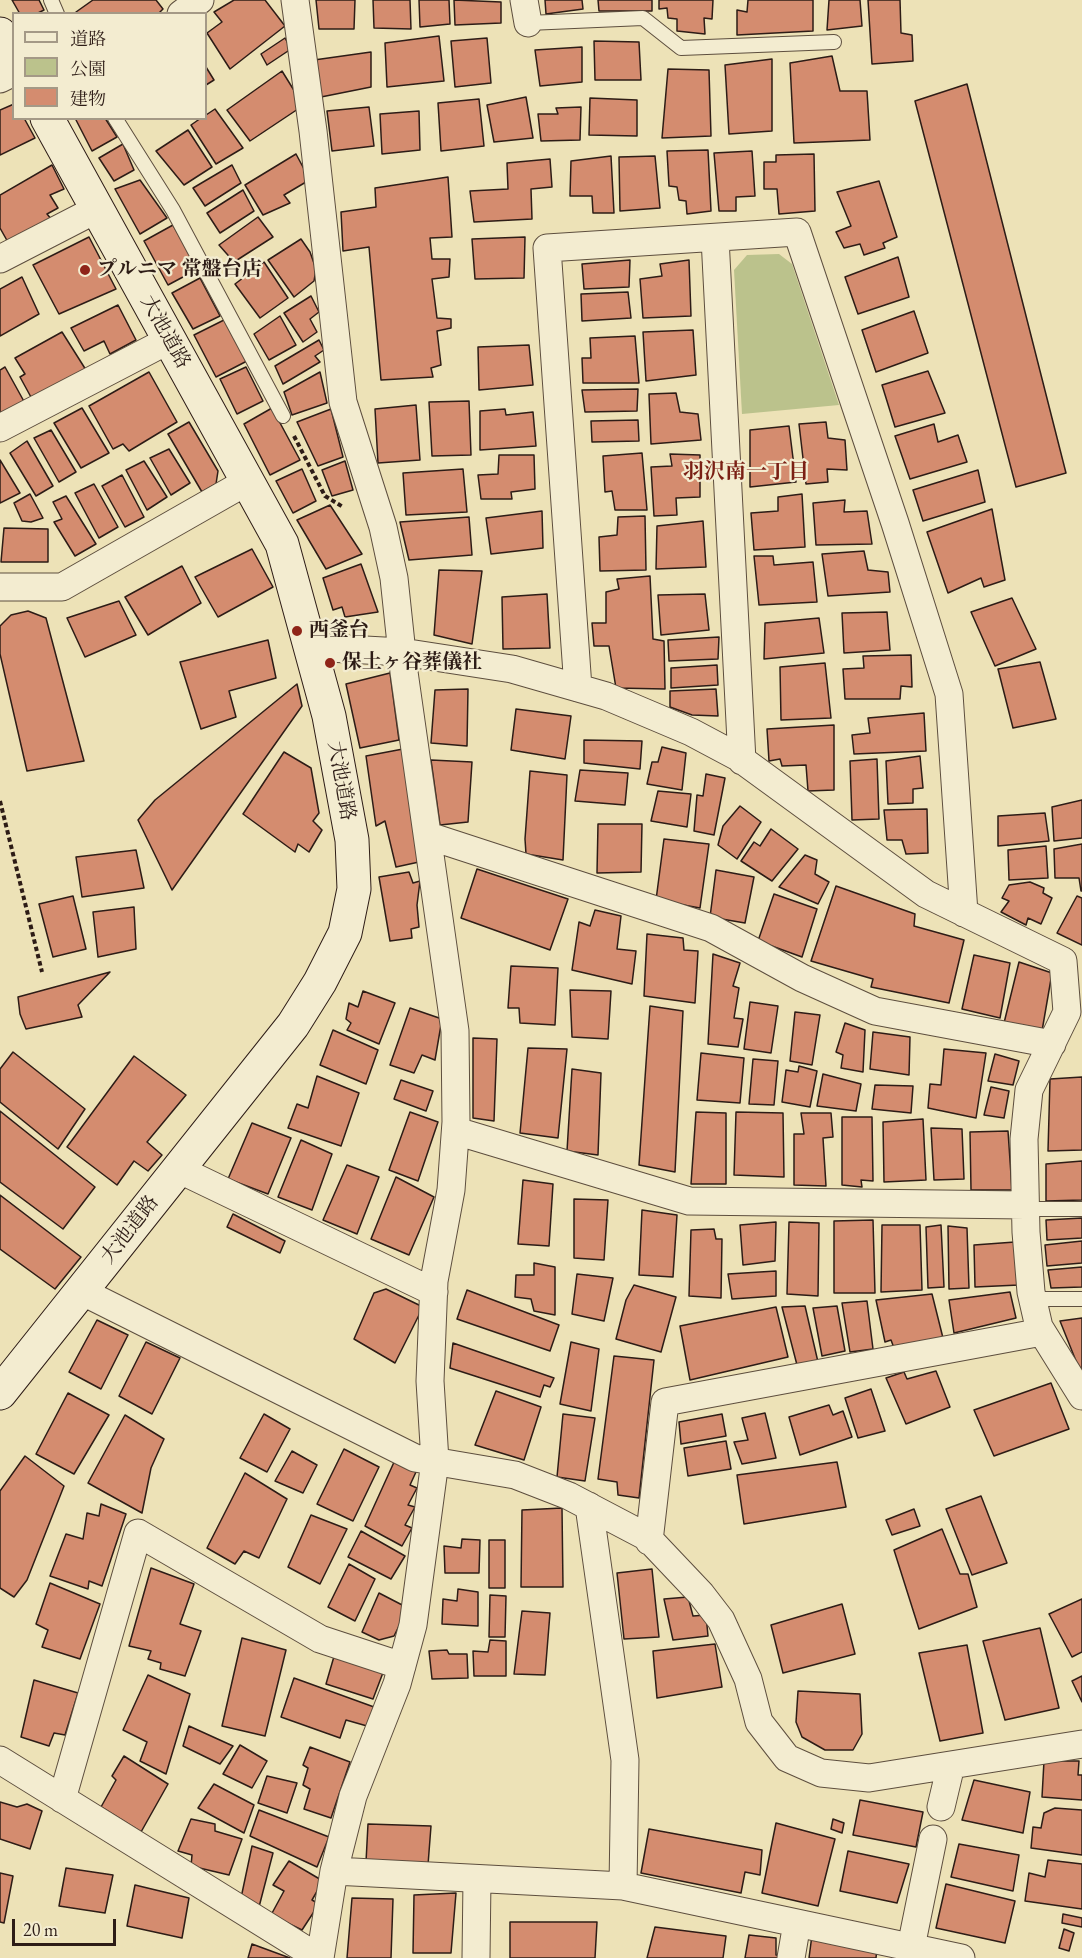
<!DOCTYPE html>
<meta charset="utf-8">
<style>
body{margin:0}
#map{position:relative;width:1082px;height:1958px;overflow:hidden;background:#ede2b7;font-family:"EB Garamond","Noto Serif JP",serif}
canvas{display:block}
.legend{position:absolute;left:12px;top:12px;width:195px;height:108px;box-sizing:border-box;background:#f3ecd0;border:2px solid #a49986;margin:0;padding:8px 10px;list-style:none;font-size:18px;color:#2d1c16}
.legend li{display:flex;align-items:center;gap:12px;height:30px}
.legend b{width:30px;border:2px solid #a49986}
.scale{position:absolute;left:12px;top:1919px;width:104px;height:27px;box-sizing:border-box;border:3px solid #2d1c16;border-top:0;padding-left:8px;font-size:18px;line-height:21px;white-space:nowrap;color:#2d1c16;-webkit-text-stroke:4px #f3ecd0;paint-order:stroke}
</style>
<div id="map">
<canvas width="1082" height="1958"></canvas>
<ul class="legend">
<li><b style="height:8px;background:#f3ecd0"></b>道路</li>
<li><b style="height:16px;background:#bbc28c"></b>公園</li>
<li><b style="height:16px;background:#d48c6f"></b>建物</li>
</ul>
<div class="scale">20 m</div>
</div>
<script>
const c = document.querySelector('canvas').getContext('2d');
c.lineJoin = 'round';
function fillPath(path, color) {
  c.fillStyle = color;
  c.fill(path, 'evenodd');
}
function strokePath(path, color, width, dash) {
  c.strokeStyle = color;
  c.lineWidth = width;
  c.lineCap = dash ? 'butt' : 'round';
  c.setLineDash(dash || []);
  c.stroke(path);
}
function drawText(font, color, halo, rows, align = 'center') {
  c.font = font + ' "EB Garamond","Noto Serif JP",serif';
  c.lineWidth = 4.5;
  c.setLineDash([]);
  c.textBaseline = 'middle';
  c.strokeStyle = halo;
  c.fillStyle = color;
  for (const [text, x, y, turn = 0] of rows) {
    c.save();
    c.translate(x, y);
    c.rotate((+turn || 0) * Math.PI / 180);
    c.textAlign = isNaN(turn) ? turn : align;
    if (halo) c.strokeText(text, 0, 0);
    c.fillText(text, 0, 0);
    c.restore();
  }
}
const green = new Path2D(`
 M779 254 792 264 839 405 742 414 734 270 747 255Z`);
const building = new Path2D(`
 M12 0H39L44 10 36 14H20Z
 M93 0H156L163 9 158 14H77L76 12Z
 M234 0H265L285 26 230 69 207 33 222 22 214 12Z
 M316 0H355L354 29H319Z
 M373 0H410L411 29 374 28Z
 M419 0H449L450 24 420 27Z
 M454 0 501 2V23L455 25Z
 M545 0H582L583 9 546 14Z
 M598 0H652V11H599Z
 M659 0H713L712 19 704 18 705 34 677 31V19L668 18 667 8 659 9Z
 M748 0H813V31L737 35V10L747 12Z
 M829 0H860L862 26 827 30Z
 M868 0H900L901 33 912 35 913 61 872 64Z
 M439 36 444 81 387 87 385 43Z
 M285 38 291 49 267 65 261 54Z
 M487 38 491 83 455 87 451 41Z
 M594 41 639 42 641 80H595Z
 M582 47V82L540 86 535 50Z
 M371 52V87L321 97 314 60Z
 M832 56 840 91H867L870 140 794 143 790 63Z
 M772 59V131L729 134 725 65Z
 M206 67 214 80 206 85Z
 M668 69 709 70 711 136 662 138Z
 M282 71 295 92 298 109 250 141 227 110Z
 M967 84 1066 473 1016 487 915 101Z
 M526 97 533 138 494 142 487 105Z
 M590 98 637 100V136L589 135Z
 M479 99 484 146 441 151 438 103Z
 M14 104V118H24L35 138 0 155V110Z
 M369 107 374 146 332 151 327 111Z
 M581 107 580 140 541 141 538 114H558L556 108Z
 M215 109 243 148 216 164 191 125 201 118H206V115Z
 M419 111 420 150 382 154 380 114Z
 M75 118H105L117 137 92 151Z
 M188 130 212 167 184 185 156 151Z
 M123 144 134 170 114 181 99 158Z
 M708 150 711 211 687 214 686 201 679 200 677 187 669 186 667 151Z
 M752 151 755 196 736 197V211H719L714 153Z
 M296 154 304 169 306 182 284 195 290 203 263 215 245 185Z
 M814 154 815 211 779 214 777 189H764V162H776V155Z
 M611 156 614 213H593L592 196H570L571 161Z
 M655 156 660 208 620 211 619 157Z
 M550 159 552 187 531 189 532 219 474 222 470 191 508 189 507 163Z
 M52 165 64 189 50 195 58 208 47 214 52 220 9 244 0 228V195Z
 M232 165 241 183 205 206 193 188Z
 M448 177 452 237 430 238 432 259H450L449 277 432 279 437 318 451 319V328L437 331 441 365 431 368 433 377 381 380 369 247 343 251 341 212 376 207 375 188Z
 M140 180 167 218 140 234 115 189Z
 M879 181 897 237 883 243 885 248 864 255 860 244 844 248 836 232 851 226 837 192Z
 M243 190 254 211 220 233 207 213Z
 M258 217 273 237 234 262 219 245Z
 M173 225 198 269 168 285 144 241Z
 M89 237 116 289 59 314 33 265Z
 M525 237 524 278 475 279 472 239Z
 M301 239 310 252 316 269 314 281 294 297 268 260Z
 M898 257 909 297 858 314 845 277Z
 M630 260 629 287 584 289 582 264Z
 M689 260 691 316 643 318 640 279 662 276 660 264Z
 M264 262 288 298 260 318 235 284Z
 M22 277 39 314 0 336V289Z
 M200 278 220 316 193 329 172 293Z
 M628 292 631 318 582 321 581 294Z
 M311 296 319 312 310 319 317 332 303 342 284 313Z
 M118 305 136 340 110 354 104 341 84 351 71 328Z
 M914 311 928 353 876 372 862 330Z
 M280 316 296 345 269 360 254 334Z
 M226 319 247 361 216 377 194 335Z
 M693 330 696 375 646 381 643 332Z
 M62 332 86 370 32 399 20 377 25 374 15 358Z
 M635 336 639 383H583L582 358H591L590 338Z
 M319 340 324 350 315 356 320 362 283 384 275 366Z
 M529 345 533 385 479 390 478 347Z
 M5 367 26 405 0 417V370Z
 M246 367 263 401 237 414 220 379Z
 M928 371 945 413 895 427 882 385Z
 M149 372 177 422 129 451 123 444 113 449 89 406Z
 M320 372 327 403 292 415 284 392Z
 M638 389 637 411 585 412 582 390Z
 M676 393 680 412 698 414 701 440 651 444 649 394Z
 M469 401 471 455 432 456 429 402Z
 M416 405 420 460 378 463 375 409Z
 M82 408 109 453 81 468 54 423Z
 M272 408 300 460 270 475 244 424Z
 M331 409 343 457 318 466 297 422Z
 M505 409 506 415 533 412 536 446 480 450V411Z
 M638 420 639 441 592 442 591 421Z
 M189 422 218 471 216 484 202 492 168 434Z
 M826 422 828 438 845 440 847 470 827 469 828 482 806 484 799 424Z
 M934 424 938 442 958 435 967 462 910 479 895 436Z
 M789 426 796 482 750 487V430Z
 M51 430 76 472 59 482 34 438Z
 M27 441 53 486 36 496 10 453Z
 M169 449 190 483 171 495 150 458Z
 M642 453 647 510H615L612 491 605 492 603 456Z
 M670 454 700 455V497L676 498 677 515 654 516 651 467 672 466Z
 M499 455H534L535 489 511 492 512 499H481L478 475 498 474Z
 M0 460 20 493 0 503Z
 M144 461 167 497 147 510 126 470Z
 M345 461 353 490 332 496 322 470Z
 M302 469 316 501 293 513 276 481Z
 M463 469 467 512 406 515 403 473Z
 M978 470 985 502 923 521 913 490Z
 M122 475 144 517 125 527 102 486Z
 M94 484 118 527 99 538 75 493Z
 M30 494 43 518 31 522 22 521 14 503Z
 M802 494 805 547 754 550 751 513 778 511V497Z
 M66 496 96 544 75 556 54 522 62 519 53 502Z
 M845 500 844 512 867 511 872 544 816 545 813 503Z
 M330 505 362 554 326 569 297 520Z
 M992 509 1005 580 984 587 981 578 948 593 927 532Z
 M542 511 543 548 491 554 486 518Z
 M645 516 646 570 600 571 599 537 617 535 618 517Z
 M469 517 472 555 409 560 400 522Z
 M703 521 706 567 656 569 657 526Z
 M4 528 48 529V562H1Z
 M252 549 273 587 218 617 195 577Z
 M864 551 868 570 888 572 890 592 828 596 822 554Z
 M754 556H773L774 565 813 562 817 602 759 605Z
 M361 564 378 612 345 617 342 607 333 610 323 578Z
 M182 566 201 603 148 635 125 597Z
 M439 570 482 571 472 644 434 635Z
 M650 576 653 639 664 641 665 689 616 688 609 646H594L592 623H606V592L619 589 617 579Z
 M547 594 550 648 503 649 502 597Z
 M705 594 709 630 661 635 658 595Z
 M1012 598 1036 649 995 666 971 612Z
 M119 601 136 635 85 657 67 618Z
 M28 611 46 618 84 761 27 771 0 654V626L11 615Z
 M887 612 890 650 844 653 842 613Z
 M819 618 824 653 764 659 765 623Z
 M719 637 718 659 669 661 668 640Z
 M268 640 276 678 229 691 236 717 201 729 180 662Z
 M911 655 912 687 901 686 900 699H845L843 669 864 668 863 656Z
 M1040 662 1056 719 1013 728 998 669Z
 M825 663 831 718 781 720 780 667Z
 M717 665 718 685 671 688V668Z
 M390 673 399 740 360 748 346 684Z
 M297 684 302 706 172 890 138 820 155 800Z
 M468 689 467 746 431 743 435 690Z
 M716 689 718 716 692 715 670 707V691Z
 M516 709 571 716 565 759 511 750Z
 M924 713 926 751 854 754 852 735 870 733 868 718Z
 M834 725V790L808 791 806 765 782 766 780 759 769 761 767 729Z
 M584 740 642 741 640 769 584 763Z
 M662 747 686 753 682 790 647 784 652 762H658Z
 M403 749 419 862 396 867 385 821 376 826 366 756Z
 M284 752 311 768 319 813 313 821 322 830 309 852 298 844 295 852 243 814Z
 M920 756 923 788 913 789V803L888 804 886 761Z
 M877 759 879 819 852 820 850 761Z
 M431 760 472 762 468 822 440 825Z
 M580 770 628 773 625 805 575 801Z
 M530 771 567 775 563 860 526 854 525 839Z
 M706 774 725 778 714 835 694 831 697 795 703 796Z
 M658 791 691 794 687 827 651 821Z
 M1082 800V838L1054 841 1052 807Z
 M740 806 761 822 737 859 718 845 723 826Z
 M927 809 928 853 906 854 902 840H887L884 810Z
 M1045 813 1049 841 998 846V816Z
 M598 824H642L641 872 597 873Z
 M771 829 798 849 772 881 741 861 754 842 760 846Z
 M664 839 709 844 700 908 656 900Z
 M1082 844V891H1081L1079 878H1055L1054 849Z
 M1046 846 1048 878 1009 880 1008 850Z
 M136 850 144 888 82 897 76 857Z
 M805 855 817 860 815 874 829 882 818 904 779 887Z
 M477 869 568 899 550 950 461 918Z
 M716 870 754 877 745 923 710 917Z
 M409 872 413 883 420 881 417 905 419 927 411 929 412 938 390 941 379 877Z
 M1030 882 1044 888 1043 893 1052 898 1041 924 1028 918 1026 925 1001 912 1009 901 1002 898 1009 885Z
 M836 886 915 914 914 926 964 940 949 1003 871 987 873 979 811 961Z
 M774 894 817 909 802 957 758 941Z
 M73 896 86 949 53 957 39 904Z
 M1077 896 1082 898V945L1057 933Z
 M134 907 136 949 98 957 93 912Z
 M595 910 621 916 617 949 636 951 632 984 572 970 579 922 590 926Z
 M647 934 683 938 684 950 698 951 695 1003 644 996Z
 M713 954 740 963 733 986 739 988 734 1018 743 1019 738 1047 708 1044Z
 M974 955 1010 963 1000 1018 962 1009Z
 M1019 962 1052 973 1042 1031 1004 1023Z
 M511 966 558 968 555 1025 520 1023 519 1008H508Z
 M110 972 78 1005 82 1017 26 1029 20 1014 18 997Z
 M570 990 611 991 608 1039 572 1037Z
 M363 991 395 1003 379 1044 347 1030 351 1023 346 1019 349 1003 358 1007Z
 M750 1002 778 1006 771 1053 744 1049Z
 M650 1006 683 1011 675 1172 639 1165Z
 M410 1008 442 1019 435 1060 422 1055 414 1073 390 1065Z
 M795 1012 820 1015 812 1065 790 1061Z
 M845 1023 865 1030 863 1072 841 1068 843 1055 836 1052Z
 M333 1030 378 1050 366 1084 320 1065Z
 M873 1032 910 1037 909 1075 870 1069Z
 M473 1038 497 1039 494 1121 473 1118Z
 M528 1048 567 1049 558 1138 520 1133Z
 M944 1049 986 1053 976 1118 928 1108 930 1084 941 1085Z
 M13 1052 85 1109 58 1149 0 1102V1069Z
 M701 1053 744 1058 740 1103 697 1100Z
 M995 1054 1019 1061 1013 1085 988 1081Z
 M134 1056 186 1095 147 1142 162 1155 148 1171 134 1161 117 1185 67 1147Z
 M753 1059 778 1061 774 1105 749 1104Z
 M799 1066 817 1071 810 1107 782 1102 786 1070 798 1072Z
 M572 1069 601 1073 598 1155 567 1151Z
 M823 1074 861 1084 856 1111 817 1106Z
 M317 1076 359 1093 341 1146 288 1128 297 1104 308 1108Z
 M1082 1077V1150L1048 1151 1050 1079Z
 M401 1080 433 1091 426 1111 394 1099Z
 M875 1085 913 1086 911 1113 872 1109Z
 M991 1087 1009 1091 1004 1118 984 1115Z
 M0 1111 95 1187 63 1229 0 1182Z
 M410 1112 438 1122 418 1181 389 1170Z
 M696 1112 726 1113V1184H691Z
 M736 1112 783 1113 784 1177 734 1175Z
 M801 1113H831L833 1137 823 1138 826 1186 794 1185V1134H804Z
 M842 1117H872L873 1181 861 1180 862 1187 842 1185Z
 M923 1119 926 1180 884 1182 883 1122Z
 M252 1123 291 1138 268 1194 228 1179Z
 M931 1128 962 1129 964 1179 934 1180Z
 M1008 1131 1012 1190H971L970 1132Z
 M301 1140 332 1154 312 1210 278 1197Z
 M1082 1161V1200L1046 1201V1164Z
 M347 1165 379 1177 357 1234 323 1220Z
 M396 1177 434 1197 409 1255 371 1239Z
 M523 1180 553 1184 549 1246 518 1244Z
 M0 1195 81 1257 55 1289 0 1249Z
 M574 1199 608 1200 604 1260 574 1258Z
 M642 1210 677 1215 673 1277 639 1275Z
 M233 1214 285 1241 280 1253 227 1227Z
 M1082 1218V1238L1047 1240 1046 1220Z
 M873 1220 875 1293H834V1221Z
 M776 1222 775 1261 743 1265 740 1225Z
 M789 1222 819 1223 818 1296 787 1294Z
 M882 1225H920L922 1290 881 1292Z
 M941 1225 944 1287 928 1288 926 1227Z
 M948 1226 967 1228 969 1288 949 1289Z
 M714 1229 716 1239H722L721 1298 689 1296 691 1230Z
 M1082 1241V1263L1047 1266 1045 1245Z
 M1015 1242 1019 1285 975 1287 974 1245Z
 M534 1263 555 1267V1315L534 1311 531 1299 515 1297 516 1275H534Z
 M1082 1267V1287L1051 1288 1048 1270Z
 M776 1271V1296L732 1299 728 1274Z
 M577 1274 613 1278 604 1321 572 1314Z
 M634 1285 676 1297 661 1352 616 1339 626 1300Z
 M386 1289 423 1307 395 1363 354 1339 374 1293Z
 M467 1290 559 1325 550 1351 457 1319Z
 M1010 1292 1016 1318 954 1333 949 1300Z
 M932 1294 943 1338 894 1348 891 1340 885 1342 876 1300Z
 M867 1301 873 1349 850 1352 842 1303Z
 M805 1306 818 1362 797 1365 782 1307Z
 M837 1306 845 1351 822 1356 813 1308Z
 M776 1307 788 1357 690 1380 680 1326Z
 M1082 1318V1376L1060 1321Z
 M97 1320 128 1335 101 1389 69 1372Z
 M146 1342 180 1358 152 1414 119 1396Z
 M571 1342 599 1349 591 1411 560 1404Z
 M453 1343 554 1378 550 1387 544 1385 540 1397 450 1368Z
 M614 1356 654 1360 639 1498 618 1495 617 1482 598 1479Z
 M936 1371 950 1407 906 1424 886 1378 904 1372 907 1379Z
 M1051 1383 1069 1429 994 1456 974 1410Z
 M871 1389 885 1431 858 1438 845 1398Z
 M496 1391 541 1407 524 1460 475 1445Z
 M68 1393 109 1415 74 1474 36 1454Z
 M829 1405 833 1415 843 1411 852 1437 800 1455 789 1417Z
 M765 1413 776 1458 742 1464 734 1442 748 1440 742 1418Z
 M264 1414 290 1429 267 1472 240 1458Z
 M563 1414 595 1418 585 1481 557 1477Z
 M722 1414 726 1436 681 1444 679 1422Z
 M125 1415 164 1439 151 1468 142 1513 88 1483Z
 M726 1441 731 1469 688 1476 684 1448Z
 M344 1449 379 1467 353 1521 317 1504Z
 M292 1451 317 1465 303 1493 275 1481Z
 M25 1456 64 1486 27 1580 14 1597 0 1588V1491Z
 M395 1460 416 1472 410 1485 417 1488 408 1505 415 1507 405 1525 412 1528 402 1546 365 1526Z
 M837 1462 846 1507 744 1524 737 1475Z
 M245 1473 287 1499 259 1558 244 1551 235 1564 207 1548Z
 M981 1496 1007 1563 972 1575 946 1509Z
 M101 1504 126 1514 102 1586 89 1581 88 1589 50 1576 66 1534 83 1539 87 1513 99 1516Z
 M562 1508 563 1587H521L522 1510Z
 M914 1509 920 1526 892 1535 886 1520Z
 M311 1515 347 1529 320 1584 288 1567Z
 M942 1529 960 1574H968L977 1607 919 1629 894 1550Z
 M361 1531 405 1556 391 1579 348 1557Z
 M462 1539 480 1540 479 1573H445L444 1546 461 1548Z
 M489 1540H505V1588H489Z
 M349 1564 375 1579 355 1621 328 1607Z
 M151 1568 194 1584 180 1624 201 1631 185 1676 160 1669 161 1663 148 1659 151 1651 129 1646Z
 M652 1569 659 1637 624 1639 617 1573Z
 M50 1583 100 1604 80 1659 42 1647 48 1630 36 1624Z
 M458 1589 478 1592V1626L442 1624 443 1599 457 1601Z
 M379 1593 408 1608 394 1636 379 1640 362 1632Z
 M490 1595 506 1596 505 1637H489Z
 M688 1597 693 1616 706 1615 708 1636 673 1640 664 1599Z
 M1082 1599V1652L1072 1657 1049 1614Z
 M842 1604 855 1654 783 1673 771 1625Z
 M522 1611 550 1613 545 1675 514 1674Z
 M1040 1628 1059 1708 1005 1720 983 1641Z
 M242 1638 286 1650 265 1736 222 1726Z
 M490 1640 506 1641V1676H474L473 1651 488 1652Z
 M715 1644 722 1687 657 1698 653 1651Z
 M967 1645 983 1733 940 1741 919 1653Z
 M447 1650 449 1654H467L468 1678 432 1679 429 1651Z
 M335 1653 384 1670 373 1699 326 1684Z
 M148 1675 190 1694 166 1774 140 1761 147 1742 123 1730Z
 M1082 1676V1702L1072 1681Z
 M294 1678 374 1707 367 1726 346 1720 340 1738 281 1717Z
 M34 1680 78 1693 65 1735 54 1733 49 1746 21 1737Z
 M798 1691 860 1694 862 1734 853 1750H825L802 1737 796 1722Z
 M189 1726 233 1746 220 1764 183 1746Z
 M240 1745 267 1761 252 1788 223 1774Z
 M310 1747 350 1762 331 1818 304 1809 310 1789 303 1785 308 1768 303 1765Z
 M124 1756 168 1784 141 1832 101 1807 116 1780 112 1776Z
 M1044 1761H1079L1078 1775H1082V1800L1042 1797Z
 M267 1776 297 1783 287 1813 258 1803Z
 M974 1780 1030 1792 1023 1833 962 1820Z
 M214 1784 254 1805 244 1833 198 1808Z
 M860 1800 923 1812 916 1847 853 1835Z
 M0 1802 17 1807 27 1804 42 1811 30 1849 0 1839Z
 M1055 1808 1082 1810V1855L1031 1848 1033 1827 1041 1828 1044 1813Z
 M259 1810 329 1837 317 1867 250 1836Z
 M191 1819 215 1824V1831L242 1839 229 1875 191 1866 192 1855 178 1851Z
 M833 1819 844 1823 842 1833 831 1829Z
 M776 1823 835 1839 818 1906 762 1893Z
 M368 1824 431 1826 428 1865 366 1862Z
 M649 1829 762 1850 760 1875 745 1872 741 1893 641 1873Z
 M959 1844 1019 1855 1013 1891 951 1877Z
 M252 1846 273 1853 259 1907 241 1898Z
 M848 1851 909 1864 897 1903 840 1891Z
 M1048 1860 1082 1864V1909L1025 1901 1029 1873 1045 1877Z
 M289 1861 323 1881 312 1900 319 1904 302 1930 271 1915 284 1891 273 1885Z
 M66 1868 113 1875 105 1913 59 1906Z
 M0 1873 13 1876 4 1923 0 1922Z
 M946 1884 1015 1901 1005 1943 936 1928Z
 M135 1885 189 1898 182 1938 127 1926Z
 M456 1893 451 1953H413L414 1895Z
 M352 1898 393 1899 391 1958H347Z
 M1063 1914 1082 1918V1927L1062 1923Z
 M510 1922H597L595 1958H510Z
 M655 1927 726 1936 723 1958H647Z
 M1064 1929 1074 1933 1069 1951 1059 1948Z
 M749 1935 776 1938V1955L783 1956V1958H745Z
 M812 1935 877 1947 876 1958H809Z
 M252 1944 290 1958H248Z`);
const path = new Path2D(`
 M294 436 325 496 343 507
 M0 801 42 972`);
const lane = new Path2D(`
 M51 0 57 14
 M528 23 643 18 681 48 834 42
 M115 118 173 210 283 416
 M1025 1209H1082
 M1032 1299H1082`);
const street = new Path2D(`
 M295 0 313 131 343 402 383 527 394 578 404 672 455 1031 456 1122 451 1190 434 1281 430 1381 435 1461 413 1625 397 1684 353 1796 334 1871 320 1958
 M524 0 528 23
 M181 14 200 0
 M0 79 14 72
 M715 238 742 761
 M0 259 97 209
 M0 428 169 340
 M0 587H62L248 481
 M310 647 402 652 512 669 606 696 691 732 738 757 926 894 1063 961 1067 1012 1029 1090 1024 1139 1026 1232 1031 1292 1039 1327 1082 1396
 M578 688 547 248 797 232 895 523 949 694 964 913
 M429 836 711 928 802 978 875 1011 1052 1044
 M456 1131 689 1201 1025 1205
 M178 1169 434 1292
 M81 1291 415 1458 515 1475 569 1496 647 1537 701 1594 721 1620 748 1679 759 1722 787 1758 821 1773 869 1778 1082 1744
 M589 1506 625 1760 623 1886
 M649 1541 665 1402 1042 1332
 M0 1760 319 1958
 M62 1799 138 1533 320 1639 402 1666
 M941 1807 951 1765
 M334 1871 623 1886 961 1958
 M911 1947 933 1839
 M476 1958 477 1879
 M791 1958 797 1923`);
const secondary = new Path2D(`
 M0 34 14 58
 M0 1393 293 1025 320 982 345 933 354 889 352 840 329 716 282 544 47 118`);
const markers = [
 [85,270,6,"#8f2418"],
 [297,631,6,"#8f2418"],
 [330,663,6,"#8f2418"]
];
const poiNames = [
 ["プルニマ 常盤台店",97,270],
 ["西釜台",309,631],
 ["保土ヶ谷葬儀社",342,663]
];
const streetNames = [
 ["大池道路",165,332,61],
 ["大池道路",341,781,80],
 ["大池道路",130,1230,-52]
];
const neighbourhoodNames = [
 ["羽沢南一丁目",746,472]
];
fillPath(green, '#bbc28c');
fillPath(building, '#d48c6f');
strokePath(building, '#2d1c16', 1.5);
strokePath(lane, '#5d4e3e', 16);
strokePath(street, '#5d4e3e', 29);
strokePath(secondary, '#2d1c16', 35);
strokePath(path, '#2d1c16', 4, [4.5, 3]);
strokePath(lane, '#f3ecd0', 14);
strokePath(street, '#f3ecd0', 27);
strokePath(secondary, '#f3ecd0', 33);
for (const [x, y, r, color] of markers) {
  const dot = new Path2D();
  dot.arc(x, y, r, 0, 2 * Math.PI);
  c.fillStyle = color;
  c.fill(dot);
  strokePath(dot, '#f3ecd0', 2);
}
drawText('bold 20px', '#2d1c16', '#f3ecd0', poiNames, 'left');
drawText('20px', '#2d1c16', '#f3ecd0', streetNames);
drawText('bold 21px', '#7a1f14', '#f3ecd0', neighbourhoodNames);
</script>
